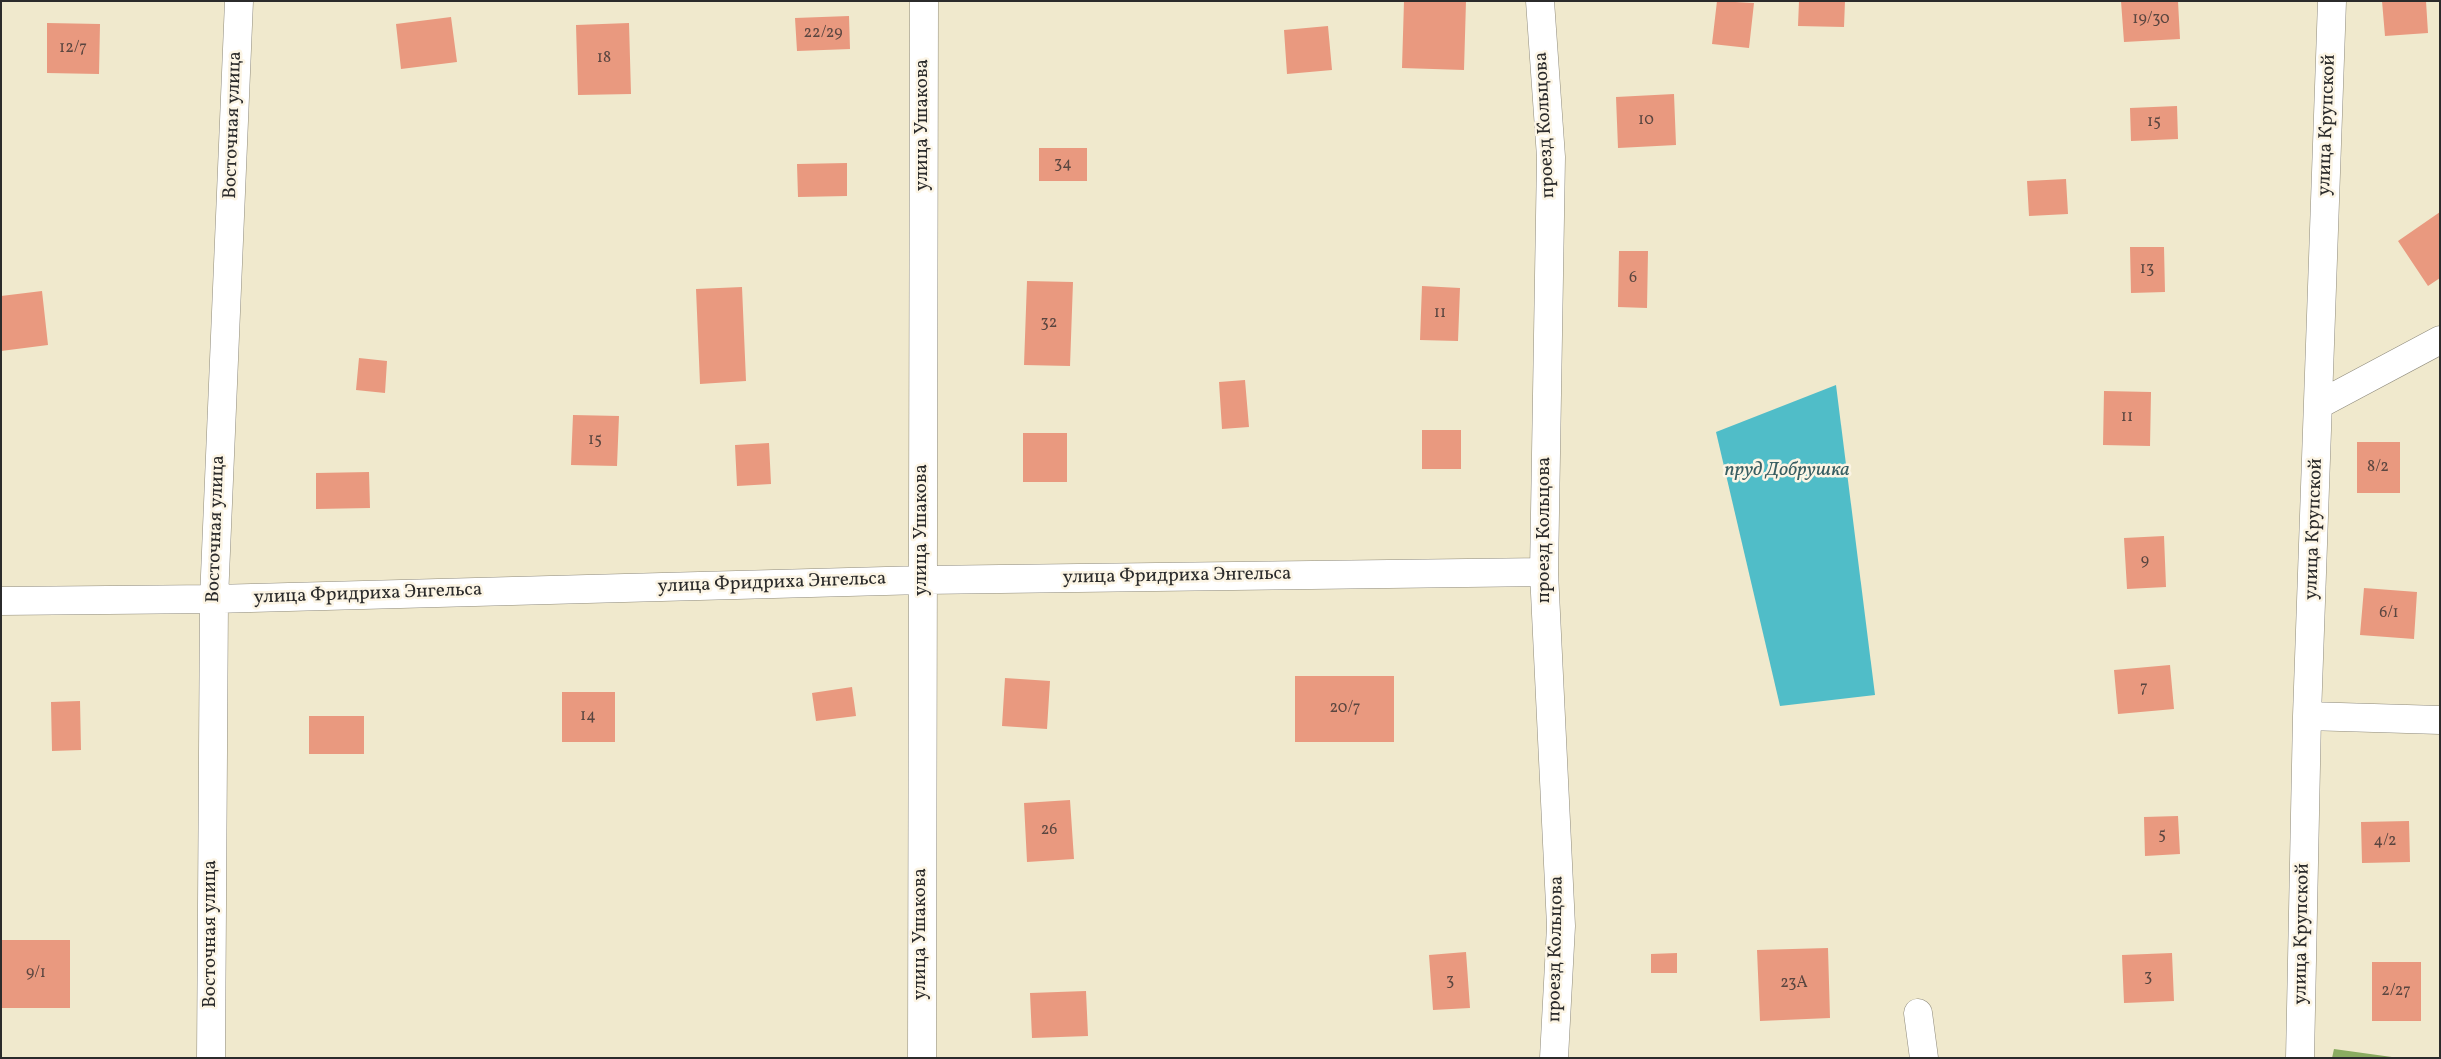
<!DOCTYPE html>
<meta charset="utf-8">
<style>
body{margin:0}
#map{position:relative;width:2441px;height:1059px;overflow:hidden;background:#f0e9cd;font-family:Vollkorn,serif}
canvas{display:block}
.frame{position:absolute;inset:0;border:2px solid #2b2b2b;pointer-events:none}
</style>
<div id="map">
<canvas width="2441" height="1059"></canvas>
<div class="frame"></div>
</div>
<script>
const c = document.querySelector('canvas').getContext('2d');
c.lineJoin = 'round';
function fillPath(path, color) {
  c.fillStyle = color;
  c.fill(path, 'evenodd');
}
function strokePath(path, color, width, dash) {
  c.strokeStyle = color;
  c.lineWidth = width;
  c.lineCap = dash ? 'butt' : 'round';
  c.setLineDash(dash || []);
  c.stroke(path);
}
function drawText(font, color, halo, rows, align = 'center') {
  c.font = font + ' Vollkorn,serif';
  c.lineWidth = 5;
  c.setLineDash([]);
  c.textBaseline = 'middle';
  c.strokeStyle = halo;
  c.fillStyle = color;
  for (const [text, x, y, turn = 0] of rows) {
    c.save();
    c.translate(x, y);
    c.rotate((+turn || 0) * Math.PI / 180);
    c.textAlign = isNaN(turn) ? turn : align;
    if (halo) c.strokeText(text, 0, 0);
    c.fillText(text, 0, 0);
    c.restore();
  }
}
const forest = new Path2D(`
 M2334 1049 2399 1058H2332Z`);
const water = new Path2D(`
 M1836 385 1875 695 1780 706 1716 432Z`);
const building = new Path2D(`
 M1404 1H1466L1464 70 1402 68Z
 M1717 1 1754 3 1749 48 1712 44Z
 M1799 1H1845L1844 27 1798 26Z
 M2121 1H2178L2180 39 2124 42Z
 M2382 1H2426L2428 33 2385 36Z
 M849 16 850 49 797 51 795 18Z
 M451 17 457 62 401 69 396 24Z
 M47 23 100 24 99 74 47 73Z
 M629 23 631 94 578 95 576 25Z
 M1328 26 1332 70 1287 74 1284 30Z
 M1674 94 1676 145 1618 148 1616 97Z
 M2177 106 2178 139 2131 141 2130 108Z
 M1039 148H1087V181H1039Z
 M847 163V196L798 197 797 164Z
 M2066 179 2068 214 2029 216 2027 181Z
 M2440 212V278L2428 286 2398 241Z
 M2130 247H2164L2165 292 2131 293Z
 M1619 251H1648L1647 308 1618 307Z
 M1027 281 1073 282 1070 366 1024 365Z
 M1422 286 1460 288 1458 341 1420 340Z
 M742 287 746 381 700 384 696 289Z
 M42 291 48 345 1 351V296Z
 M359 358 387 361 385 393 356 390Z
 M1245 380 1249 427 1222 429 1219 382Z
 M2104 391 2151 392 2150 446 2103 445Z
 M573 415 619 416 617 466 571 465Z
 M1422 430H1461V469H1422Z
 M1023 433H1067V482H1023Z
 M2357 442H2400V493H2357Z
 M769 443 771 484 737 486 735 445Z
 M369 472 370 508 316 509V473Z
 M2164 536 2166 587 2127 589 2124 538Z
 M2364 588 2417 592 2414 639 2360 635Z
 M2170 665 2174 709 2118 714 2114 670Z
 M1295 676H1394V742H1295Z
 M1005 678 1050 681 1047 729 1002 726Z
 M852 687 856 716 816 721 812 693Z
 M562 692H615V742H562Z
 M80 701 81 750 52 751 51 702Z
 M309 716H364V754H309Z
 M1070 800 1074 859 1027 862 1024 803Z
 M2178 816 2180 854 2145 856 2144 817Z
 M2409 821 2410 862 2362 863 2361 822Z
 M1 940H70V1008H1Z
 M1828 948 1830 1018 1760 1021 1757 950Z
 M1466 952 1470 1008 1433 1010 1429 955Z
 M1677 953V973H1651V954Z
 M2172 953 2174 1001 2124 1003 2122 955Z
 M2372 962H2421V1021H2372Z
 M1086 991 1088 1036 1032 1038 1030 993Z`);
const minor = new Path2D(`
 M1540 1 1551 157 1544 572 1561 926 1554 1058
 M2320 404 2440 340
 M1 601 214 599 923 580 1544 572
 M2307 716 2440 720
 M1918 1013 1924 1058
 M211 1058 214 599 239 1
 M922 1058 924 1
 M2300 1058 2307 716 2332 1`);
const numberNames = [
 ["19/30",2151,20],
 ["22/29",823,34],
 ["12/7",73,49],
 ["18",604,59],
 ["10",1646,121],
 ["15",2154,123],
 ["34",1063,165],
 ["13",2147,270],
 ["6",1633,279],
 ["11",1440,314],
 ["32",1049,324],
 ["11",2127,418],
 ["15",595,441],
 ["8/2",2378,468],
 ["9",2145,562],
 ["6/1",2389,614],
 ["7",2144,689],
 ["20/7",1345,709],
 ["14",588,717],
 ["26",1049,831],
 ["5",2162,836],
 ["4/2",2385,842],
 ["9/1",36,974],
 ["3",2148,978],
 ["3",1450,982],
 ["23А",1794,984],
 ["2/27",2396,992]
];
const streetNames = [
 ["Восточная улица",234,125,-88],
 ["улица Ушакова",924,125,-90],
 ["проезд Кольцова",1546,125,-93],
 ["улица Крупской",2328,125,-88],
 ["Восточная улица",217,529,-88],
 ["улица Крупской",2315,529,-88],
 ["улица Ушакова",923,530,-90],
 ["проезд Кольцова",1546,530,-90],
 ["улица Фридриха Энгельса",1177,577,-1],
 ["улица Фридриха Энгельса",772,584,-2],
 ["улица Фридриха Энгельса",368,595,-2],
 ["Восточная улица",212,934,-90],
 ["улица Ушакова",922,934,-90],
 ["улица Крупской",2303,934,-89],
 ["проезд Кольцова",1557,949,-89]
];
const waterNames = [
 ["пруд Добрушка",1787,471]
];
fillPath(forest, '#8aac61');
fillPath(water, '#50bdc8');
fillPath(building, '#e9997f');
strokePath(minor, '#8e8a7c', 29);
strokePath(minor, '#fff', 28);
drawText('16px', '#5a4640', null, numberNames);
drawText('19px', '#2b2b2b', '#fcf5e5', streetNames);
drawText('italic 20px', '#385e62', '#fcf5e5', waterNames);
</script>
